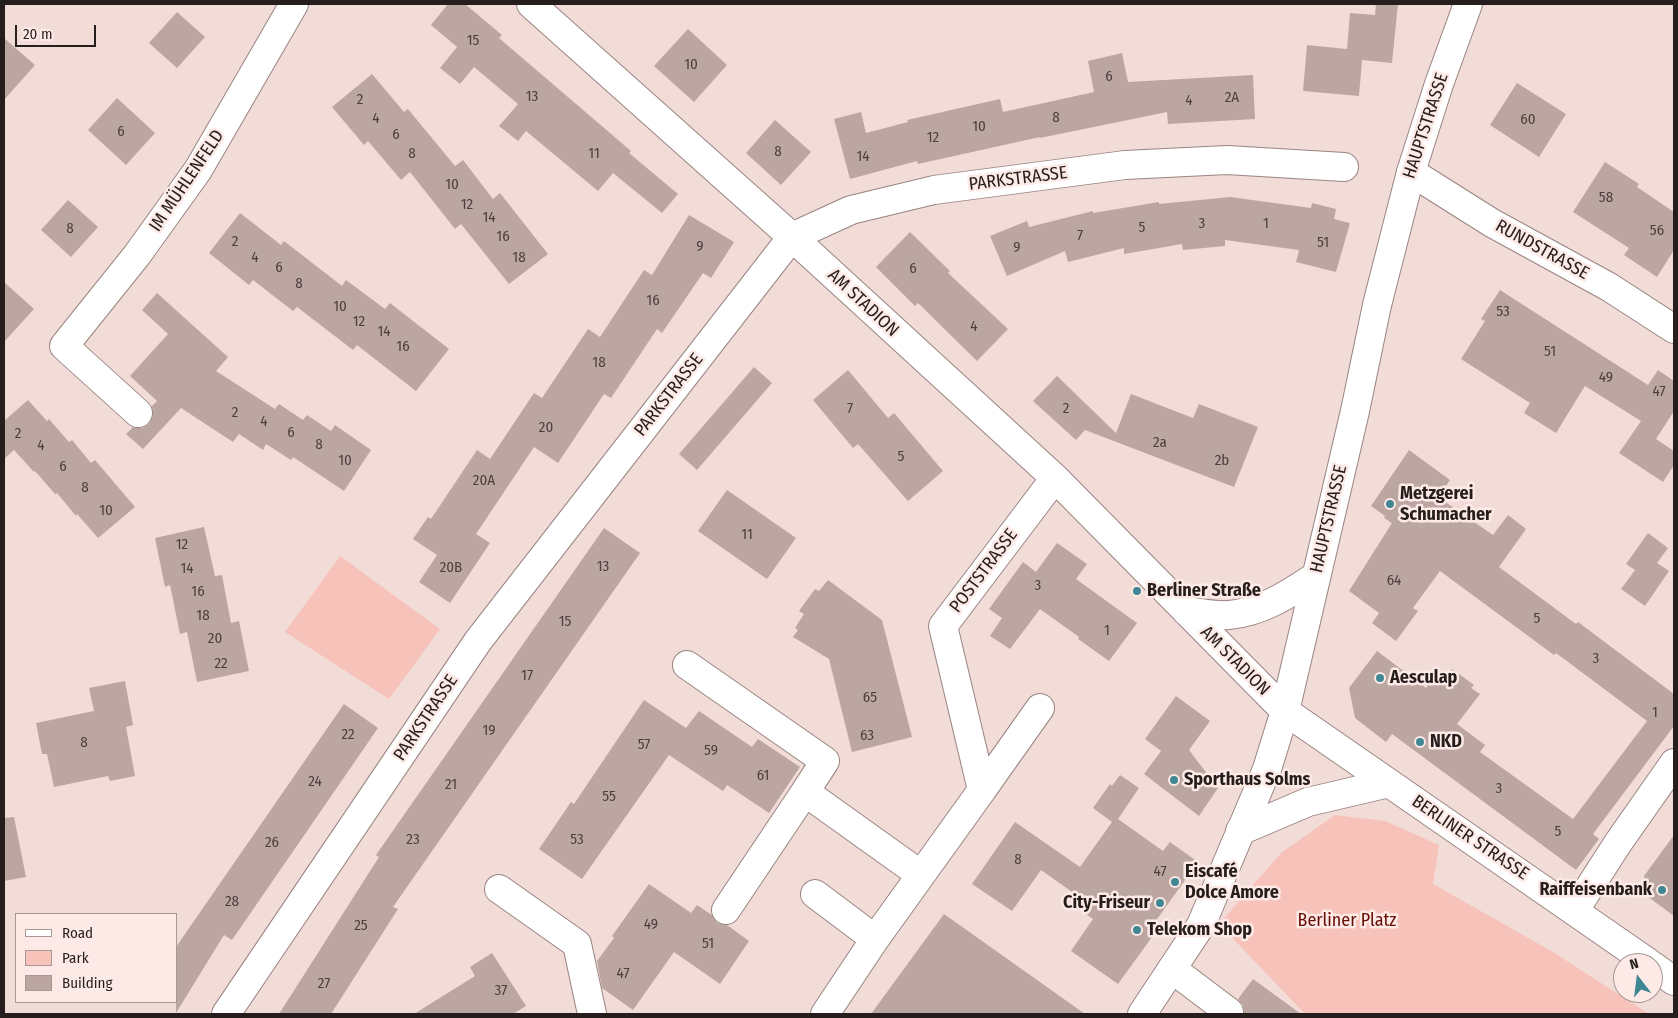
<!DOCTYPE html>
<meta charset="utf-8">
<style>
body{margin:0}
#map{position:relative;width:1678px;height:1018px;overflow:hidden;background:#f2dcd8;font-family:"Fira Sans Condensed",sans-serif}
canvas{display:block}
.frame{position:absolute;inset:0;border:5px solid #261e1c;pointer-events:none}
.legend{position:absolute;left:15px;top:913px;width:162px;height:90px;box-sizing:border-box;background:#fdeae7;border:1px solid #a79896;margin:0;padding:6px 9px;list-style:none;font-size:15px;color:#261e1c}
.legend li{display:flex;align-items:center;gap:10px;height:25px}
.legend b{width:25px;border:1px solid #a79896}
.north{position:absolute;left:1613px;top:953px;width:50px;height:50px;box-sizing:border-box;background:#fdeae7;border:1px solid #a79896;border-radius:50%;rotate:345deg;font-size:14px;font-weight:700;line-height:20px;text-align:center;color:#261e1c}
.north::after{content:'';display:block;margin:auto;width:18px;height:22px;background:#418693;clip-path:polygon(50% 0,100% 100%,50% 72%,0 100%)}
.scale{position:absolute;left:15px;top:25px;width:81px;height:22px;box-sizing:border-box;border:2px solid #261e1c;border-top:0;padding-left:6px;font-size:15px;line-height:18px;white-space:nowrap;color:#261e1c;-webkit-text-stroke:4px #fdeae7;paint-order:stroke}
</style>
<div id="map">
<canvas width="1678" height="1018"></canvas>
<div class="frame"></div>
<ul class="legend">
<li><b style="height:6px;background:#fff"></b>Road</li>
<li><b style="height:14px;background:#f7c2b9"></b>Park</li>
<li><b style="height:14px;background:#bca6a2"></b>Building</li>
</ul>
<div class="north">N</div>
<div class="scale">20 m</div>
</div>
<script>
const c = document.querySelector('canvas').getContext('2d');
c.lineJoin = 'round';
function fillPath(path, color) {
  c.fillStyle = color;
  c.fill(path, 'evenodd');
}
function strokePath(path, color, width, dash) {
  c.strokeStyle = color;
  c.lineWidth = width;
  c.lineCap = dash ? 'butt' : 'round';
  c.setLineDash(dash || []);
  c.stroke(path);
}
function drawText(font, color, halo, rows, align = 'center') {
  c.font = font + ' "Fira Sans Condensed",sans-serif';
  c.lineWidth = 5;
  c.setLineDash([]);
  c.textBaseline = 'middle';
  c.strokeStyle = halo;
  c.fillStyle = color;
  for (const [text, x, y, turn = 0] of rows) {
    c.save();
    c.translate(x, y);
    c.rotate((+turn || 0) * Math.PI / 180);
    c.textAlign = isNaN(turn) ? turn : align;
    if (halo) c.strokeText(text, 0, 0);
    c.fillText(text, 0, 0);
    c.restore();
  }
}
const green = new Path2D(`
 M340 556 440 629 389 699 285 632Z
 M1335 815 1385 821 1439 845 1433 884 1553 952 1649 1014H1305L1219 924 1281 853Z`);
const building = new Path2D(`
 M448 4H465L502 35 499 38 631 151 629 153 678 194 662 213 613 173 598 191 526 131 518 141 499 126 518 104 474 67 460 84 440 68 457 47 431 25Z
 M1376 4H1398L1392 63 1362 60 1359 96 1303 91 1307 45 1347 49 1350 13 1375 15Z
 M177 12 205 37 177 68 149 43Z
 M688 29 727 65 694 102 654 66Z
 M4 38 35 65 4 100Z
 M1122 53 1128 82 1253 75 1255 119 1168 124 1167 112 1040 138V137L918 164 917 161 850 179 834 119 861 112 866 133 908 122 907 120 1000 99 1003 112 1094 92 1088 61Z
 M372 74 404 112 408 109 455 166 463 160 493 199 500 193 548 254 509 284 461 224 455 229 410 172 401 180 368 141 364 145 332 107Z
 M1517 83 1566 114 1539 157 1490 125Z
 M117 98 155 133 126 165 88 130Z
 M775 120 811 152 781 185 746 153Z
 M1605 162 1639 184 1637 187 1674 212V250L1657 277 1624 255 1629 248 1573 212Z
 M1230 197 1311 208 1312 203 1336 209 1334 219 1350 223 1336 272 1296 262 1299 250 1225 240V246L1183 250 1182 244 1124 254V248L1068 262 1065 251 1007 276 990 236 1027 221 1029 227 1093 211V213L1159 202V204Z
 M68 200 98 227 71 257 41 230Z
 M240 213 281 245 284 241 342 286 346 280 385 309 390 303 449 349 416 391 357 345 353 350 297 307 293 311 253 280 249 285 209 253Z
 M689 215 734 242 711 278 703 273 662 333 657 329 611 398 604 394 558 463 534 447 476 534 490 543 450 603 419 582 437 555 413 539 428 517 431 519 477 450 490 459 534 393 542 398 588 329 600 337 644 270 652 275Z
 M910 232 950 271 948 273 1008 329 977 361 918 303 915 306 876 267Z
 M4 282 34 309 4 342Z
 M1500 290 1648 385 1658 370 1674 381V411L1656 439 1674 451V465L1663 482 1619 453 1641 421 1585 386 1556 433 1524 413 1530 403 1461 359 1485 321 1481 319Z
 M157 293 228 357 216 371 275 409 279 404 303 420 307 415 331 431 335 425 371 450 344 491 293 457 291 460 266 444 263 450 239 434 233 442 181 408 143 449 126 434 133 427 142 428 149 424 153 416 152 406 157 401 130 376 168 334 142 310Z
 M754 367 772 383 697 470 679 454Z
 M848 370 888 418 894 413 943 471 908 501 858 444 853 448 813 400Z
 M1057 376 1116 433 1131 394 1193 418 1199 404 1258 427 1234 487 1085 430 1076 440 1033 401Z
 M28 400 47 421 49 419 69 442 72 440 91 463 95 460 135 507 98 538 77 514 76 516 57 493 55 494 35 471 34 472 14 450 4 459V421Z
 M1409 450 1450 480 1438 497 1493 535 1508 515 1526 529 1499 567 1576 624 1578 622 1674 694V726L1593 834 1599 839 1576 870 1392 734 1386 742 1355 718 1349 688 1377 651 1426 688 1438 671 1446 678 1452 669 1474 685 1471 688 1480 694 1457 724 1485 745 1480 752 1573 819 1647 721 1556 653 1554 655 1440 571 1413 608 1418 611 1396 641 1372 623 1379 613 1349 591 1392 523 1384 518 1385 516 1371 506Z
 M727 490 796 538 767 579 698 531Z
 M204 527 215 576 222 575 231 623 239 621 249 671 197 682 187 632 180 634 170 585 165 587 155 538Z
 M604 528 640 553 393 907 398 909 331 1014H279L379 857 376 855Z
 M1648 533 1668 548 1657 563 1669 571 1645 606 1621 589 1635 570 1626 564Z
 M1057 543 1087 564 1076 579 1137 623 1109 661 1078 639 1079 637 1040 609 1010 649 990 636 1002 618 989 609 1023 562 1036 572Z
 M828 580 882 620 912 737 852 752 829 659 793 637 798 630 795 628 804 614 799 611 815 589 819 591Z
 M125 681 133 725 126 727 135 776 110 781 108 776 54 787 47 754H42L36 723 94 711 89 688Z
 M1176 696 1210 721 1189 750 1218 788 1199 816 1144 774 1161 751 1145 739Z
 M644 700 686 728 699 711 752 747 758 739 800 767 769 813 727 785 723 791 669 755 582 879 539 849 571 802 574 804Z
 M344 704 378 728 232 940 224 935 176 1013V947Z
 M1120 775 1139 788 1118 819 1163 851 1170 842 1198 862 1155 922 1160 926 1118 984 1071 951 1093 919 1086 914 1092 906 1041 870 1012 911 972 884 1015 822 1080 867 1112 822 1093 808 1110 784 1112 786Z
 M14 817 26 877 4 881V818Z
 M1674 835V916L1647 896 1644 876Z
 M649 884 691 913 697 905 712 915 717 923 727 925 749 941 720 984 674 952 633 1010 602 988 597 961 614 938 612 936Z
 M944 914 1085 1014H871Z
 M492 953 526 1006 513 1014H414L475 976 470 967Z
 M1253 979 1301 1014H1244L1243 1005 1238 999Z`);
const minor = new Path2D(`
 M531 4 792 237 1055 478 1285 711 1649 963
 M1411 172 1492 223 1609 287 1674 329
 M138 413 64 346 137 255 198 170 294 4
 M1186 611C1200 613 1215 616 1229 615 1262 612 1289 594 1316 576
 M687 665 825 761 805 792
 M982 790 1040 708
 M1240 831 1308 802 1389 783
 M499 889 577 944 592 1014
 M815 894 875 939
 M726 910 805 792 921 875
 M1575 910 1618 843 1674 763
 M1653 966 1674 981
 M1172 969 1229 1012
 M226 1014 478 641 792 237 851 210 934 190 1125 165 1227 160 1344 167
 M825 1014 875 939 982 790 943 626 1055 478`);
const major = new Path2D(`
 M1142 1014 1201 925 1267 769 1285 711 1355 411 1377 305 1411 172 1439 84 1468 4`);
const markers = [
 [1390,504,5,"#418693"],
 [1137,591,5,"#418693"],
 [1380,678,5,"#418693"],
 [1420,742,5,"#418693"],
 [1174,780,5,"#418693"],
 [1175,882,5,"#418693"],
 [1662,890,5,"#418693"],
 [1160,903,5,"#418693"],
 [1137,930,5,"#418693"]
];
const numberNames = [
 ["15",473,41],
 ["10",691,65],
 ["6",1109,77],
 ["13",532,97],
 ["2A",1232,98],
 ["2",360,100],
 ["4",1189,101],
 ["8",1056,118],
 ["4",376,119],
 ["60",1528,120],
 ["10",979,127],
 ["6",121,132],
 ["6",396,135],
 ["12",933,138],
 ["8",778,152],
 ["8",412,154],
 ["11",594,154],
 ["14",863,157],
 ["10",452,185],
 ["58",1606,198],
 ["12",467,205],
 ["14",489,218],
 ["3",1202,224],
 ["1",1266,224],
 ["5",1142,228],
 ["8",70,229],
 ["56",1657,231],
 ["7",1080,236],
 ["16",503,237],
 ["2",235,242],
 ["51",1323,243],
 ["9",700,247],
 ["9",1017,248],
 ["4",255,258],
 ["18",519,258],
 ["6",279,268],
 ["6",913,269],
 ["8",299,284],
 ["16",653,301],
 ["10",340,307],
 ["53",1503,312],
 ["12",359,322],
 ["4",974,327],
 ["14",384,332],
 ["16",403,347],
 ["51",1550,352],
 ["18",599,363],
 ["49",1606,378],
 ["47",1659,392],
 ["7",850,409],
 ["2",1066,409],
 ["2",235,413],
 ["4",264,422],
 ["20",546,428],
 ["6",291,433],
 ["2",18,434],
 ["2a",1160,443],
 ["8",319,445],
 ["4",41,446],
 ["5",901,457],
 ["10",345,461],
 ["2b",1222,461],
 ["6",63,467],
 ["20A",484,481],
 ["8",85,488],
 ["10",106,511],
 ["11",747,535],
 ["12",182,545],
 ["13",603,567],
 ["20B",451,568],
 ["14",187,569],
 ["64",1394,581],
 ["3",1038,586],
 ["16",198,592],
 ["18",203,616],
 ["5",1537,619],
 ["15",565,622],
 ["1",1107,631],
 ["20",215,639],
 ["3",1596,659],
 ["22",221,664],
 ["17",527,676],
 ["65",870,698],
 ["1",1655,713],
 ["19",489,731],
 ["22",348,735],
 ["63",867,736],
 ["8",84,743],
 ["57",644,745],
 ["59",711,751],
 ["61",763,776],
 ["24",315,782],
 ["21",451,785],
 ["3",1499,789],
 ["55",609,797],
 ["5",1558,832],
 ["23",413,840],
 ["53",577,840],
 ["26",272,843],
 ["8",1018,860],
 ["47",1160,872],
 ["28",232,902],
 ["49",651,925],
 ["25",361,926],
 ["51",708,944],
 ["47",623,974],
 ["27",324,984],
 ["37",501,991]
];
const streetNames = [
 ["HAUPTSTRASSE",1426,126,-72],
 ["PARKSTRASSE",1018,179,-7],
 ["IM MÜHLENFELD",187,181,-56],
 ["RUNDSTRASSE",1542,250,29],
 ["AM STADION",863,303,43],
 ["PARKSTRASSE",669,395,-52],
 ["HAUPTSTRASSE",1329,519,-77],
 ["POSTSTRASSE",984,571,-53],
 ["AM STADION",1235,661,45],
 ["PARKSTRASSE",426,718,-56],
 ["BERLINER STRASSE",1470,838,34]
];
const poiNames = [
 ["Metzgerei",1400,494],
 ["Schumacher",1400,515],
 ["Berliner Straße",1147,591],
 ["Aesculap",1390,678],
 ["NKD",1430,742],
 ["Sporthaus Solms",1184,780],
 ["Eiscafé",1185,872],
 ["Dolce Amore",1185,893],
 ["Raiffeisenbank",1652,890,"right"],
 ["City-Friseur",1150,903,"right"],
 ["Telekom Shop",1147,930]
];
const parkNames = [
 ["Berliner Platz",1347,921]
];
fillPath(green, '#f7c2b9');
fillPath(building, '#bca6a2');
strokePath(minor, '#998481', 30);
strokePath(major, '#998481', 30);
strokePath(minor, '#fff', 28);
strokePath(major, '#fff', 28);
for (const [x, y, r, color] of markers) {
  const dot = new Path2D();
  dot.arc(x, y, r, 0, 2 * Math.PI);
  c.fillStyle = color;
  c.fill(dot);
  strokePath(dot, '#fdeae7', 2);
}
drawText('15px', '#4c403e', null, numberNames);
drawText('18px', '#261e1c', '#fdeae7', streetNames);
drawText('bold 18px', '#261e1c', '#fdeae7', poiNames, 'left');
drawText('18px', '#660e05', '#fdeae7', parkNames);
</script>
